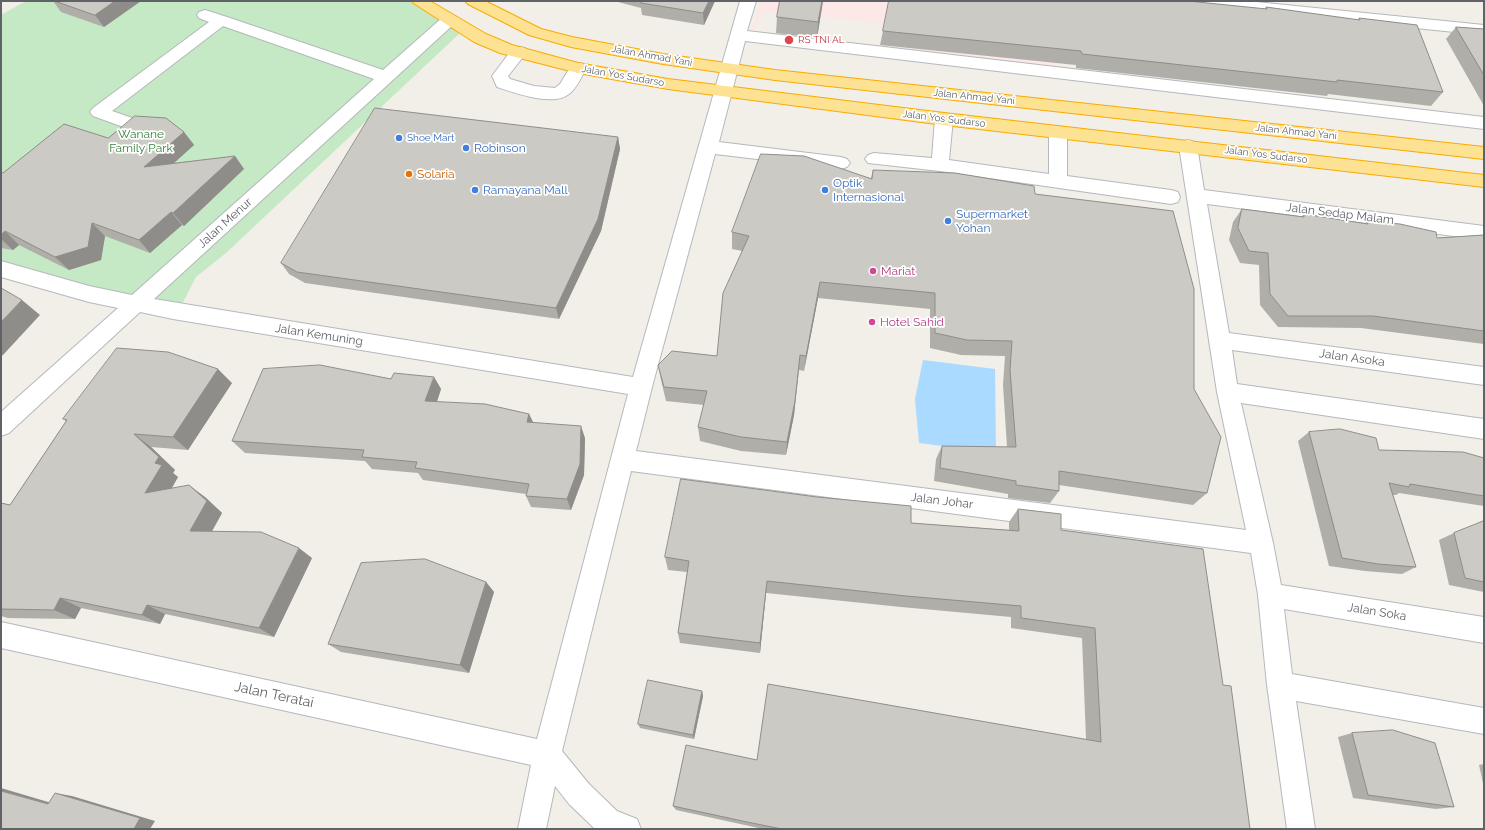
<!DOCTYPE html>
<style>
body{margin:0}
#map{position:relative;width:1485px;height:830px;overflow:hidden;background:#f1efe8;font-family:Raleway,sans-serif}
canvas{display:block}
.frame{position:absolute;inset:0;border:2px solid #5f6368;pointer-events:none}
</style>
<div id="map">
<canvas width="1485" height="830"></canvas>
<div class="frame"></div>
</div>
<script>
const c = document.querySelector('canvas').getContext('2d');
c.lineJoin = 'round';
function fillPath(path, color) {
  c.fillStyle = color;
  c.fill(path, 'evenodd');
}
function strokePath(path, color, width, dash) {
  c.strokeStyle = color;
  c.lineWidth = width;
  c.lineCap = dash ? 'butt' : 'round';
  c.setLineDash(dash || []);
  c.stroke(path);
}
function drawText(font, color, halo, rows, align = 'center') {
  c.font = font + ' Raleway,sans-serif';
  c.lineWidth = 3.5;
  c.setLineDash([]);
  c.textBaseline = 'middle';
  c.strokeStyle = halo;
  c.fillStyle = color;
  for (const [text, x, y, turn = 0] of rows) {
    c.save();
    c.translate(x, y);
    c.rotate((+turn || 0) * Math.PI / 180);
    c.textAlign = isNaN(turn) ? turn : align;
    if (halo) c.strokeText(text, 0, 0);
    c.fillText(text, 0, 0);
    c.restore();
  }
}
const medical = new Path2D(`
 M761 1H783L820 14 823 1H1055L1060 78 748 41ZM762 12 786 15 780 34 755 31ZM797 15 1043 39 1044 62 793 36Z`);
const green = new Path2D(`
 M26 1H410L460 33 226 253 196 277 180 308 1 266V15Z`);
const water = new Path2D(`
 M923 360 995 369 996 453 919 443 915 399Z`);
const minor = new Path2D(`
 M740 1H756L747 31 1484 117V129L745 41 719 142 841 157 847 159 850 163 847 167 841 169 715 154 652 387 636 451 1246 530 1217 392 1179 146 1182 142 1188 140 1194 142 1197 146 1204 190 1484 226V240L1207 204 1229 333 1484 367V385L1232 350 1237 384 1484 419V439L1241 403 1273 543 1281 585 1484 617V643L1284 609 1292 674 1484 708V734L1296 701 1315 829H1287L1267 685 1258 595 1251 553 631 471 562 751 589 784 617 811 637 819 641 829H595L569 804 555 786 546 829H518L531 765 1 648V622L537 739 628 394 173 319 140 312 9 433 1 436V412L118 308 89 302 1 277V261L89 286 132 295 374 79 223 26 112 111 135 119 138 123 135 127 129 129 93 116 90 112 93 108 209 22 199 18 197 15 199 12 205 10 227 17 383 70 443 17 449 15 455 17 457 20 455 23 154 299 633 377Z
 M1192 1H1246L1484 25V35L1200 6 1195 4Z
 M519 47 525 48 527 52 508 76 510 79 534 86 555 88 560 84 572 64 578 63 584 64 586 68C582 76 577 88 569 94 553 107 515 93 497 87L492 76 513 48Z
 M944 113 950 115 953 119 949 160 1049 174V132L1052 128 1058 126 1064 128 1067 132V176L1171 190 1178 192 1180 197 1178 202 1171 204 940 171 868 163 865 159 868 155 874 153 932 158 935 119 938 115Z`);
const highway = new Path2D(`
 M412 1H430L486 34 512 45 578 63 668 79 944 113 1484 175V187L944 125 668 89 578 73 500 53 474 42 415 4Z
 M465 1H485L541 29 572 37 663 54 775 70 1484 147V159L775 80 663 64 571 47 529 35 468 4Z`);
const wall = new Path2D(`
 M53 1H141L104 27 61 12Z
 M614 1H715L704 25 642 15 641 8Z
 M780 1H823L817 38 776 33 777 17Z
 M1266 7 1358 20 1359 18 1443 92 1431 106 1328 94 1327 96 1076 68V65L880 45 883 31 1265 9Z
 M1456 27 1484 29V106L1446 39Z
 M184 132 194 145 174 163 235 156 244 169 184 226 182 225 150 253 105 236 101 260 69 270 19 245 13 250 1 248V171L3 173 108 138Z
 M618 137 620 149 601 231 559 319 305 283 289 274 281 263Z
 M873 170 1035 194 1194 389 1207 493 1193 505 1059 485V491L1050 503 1008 498V494L934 481 936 459 942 446 1007 447 1003 385 1005 356 961 355 930 348V309L818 298 804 371 799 370 794 415 786 455 741 451 700 441 698 427 704 405 666 401 661 380 658 365 717 356 742 251 732 249V232L871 178Z
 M1242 209 1301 217 1304 214 1365 223 1367 221 1437 238 1484 235V344L1361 328 1278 327 1260 305 1259 265 1240 263 1229 240 1233 222Z
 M434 377 441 389 437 402 529 414 533 423 585 438 584 475 571 510 531 507 526 496V494L423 480 418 473 372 469 365 461 245 453 232 441 391 379Z
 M232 383 188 450 151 447 175 470 173 473 178 477 172 488 205 497 222 513 212 531 312 558 274 637 165 614 160 624 81 608 75 619 8 618 1 616V503L10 505 66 421 63 419Z
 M1309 432 1379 450 1484 458V506L1399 493 1396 495H1393L1416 567 1402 574 1365 571 1329 566 1298 441Z
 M1018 509 1061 530 1223 685 1250 829H763L676 810 673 806 757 760 1086 739 1082 638 1011 628V617L901 607 766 593 760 653 680 643 678 633 687 572 668 570 665 557 911 523 1009 530V522Z
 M1484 521V592L1449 585 1439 540 1454 533Z
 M486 582 494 592 469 673 341 652 328 644Z
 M702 691 703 696 694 739 640 728 638 724Z
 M1352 733 1454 807 1436 809 1353 798 1338 737Z
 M1484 764V788L1479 765Z`);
const shadedWall = new Path2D(`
 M115 1H141L104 27 95 15Z
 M709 1H715L704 25 703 13Z
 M822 1H823L817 38 818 22Z
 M184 132 194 145 155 180 144 167Z
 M618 137 620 149 601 231 559 319 556 308Z
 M235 156 244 169 184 226 173 213Z
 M171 212 182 225 150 253 139 240Z
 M92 223 105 236 101 260 69 270 55 257Z
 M5 231 19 245 13 250 1 239V235Z
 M820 282 818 298 804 371 806 356Z
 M22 300 40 315 3 355 1 356V322Z
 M800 355 794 415 786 455 787 442Z
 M218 369 232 383 188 450 173 437Z
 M434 377 441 389 433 413 425 401Z
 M529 414 535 426 527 422Z
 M581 426 585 438 584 475 571 510 567 499Z
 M134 434 151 447 175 470 173 473 178 477 162 505 145 493 155 463Z
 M189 485 205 497 222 513 206 542 190 531Z
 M299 548 312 558 274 637 259 628Z
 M767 581 766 593 760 653V643Z
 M486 582 494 592 469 673 460 665Z
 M60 598 81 608 75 619 54 610Z
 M147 605 165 614 160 624 142 615Z
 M702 691 703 696 694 739 693 735Z
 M1 788 65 807 48 804 1 791Z
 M55 793 72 796 155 821 150 829H134Z`);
const building = new Path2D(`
 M55 1H115L95 15Z
 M642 1H709L703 13 641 3Z
 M780 1H822L818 22 777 17Z
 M889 1H1188L1267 9 1266 7 1360 20 1359 18 1417 25 1443 92 1337 80V82L1082 54 1081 51 883 31Z
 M1456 27 1484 29V75Z
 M375 108 618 137 598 219 556 308 297 272 281 263Z
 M135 116 166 118 184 132 144 167 235 156 173 213 171 212 139 240 92 223 88 247 55 257 5 231 1 235V172L3 173 64 124 108 138Z
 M761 154 804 156 872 179 873 170 955 173 1034 186 1035 194 1173 211 1194 289V389L1221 437 1207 493 1059 471V491L1016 485V481L940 468 942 446 1016 447 1010 370 1012 341 967 340 935 333V293L820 282 806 356 800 355 795 401 787 442 741 437 698 427 707 391 664 387 658 365 672 351 717 356 723 293 749 236 732 232Z
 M1242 209 1304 217V214L1368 224 1367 221 1400 224 1436 232 1437 238 1484 235V331L1373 316H1288L1270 294 1268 253 1249 251 1238 228Z
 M1 288 22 300 1 322Z
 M117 348 168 352 218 369 173 437 134 434 159 457 155 463 162 465 145 493 189 485 207 501 190 531 261 532 299 548 259 628 147 605 142 615 60 598 54 610 1 609V503L10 505 67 420 63 419Z
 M320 365 391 379 394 373 434 377 425 401 485 404 529 414 527 422 581 426 580 464 567 499 526 496 529 484 415 468 417 462 362 457 364 450 232 441 263 369Z
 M1340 429 1376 438 1379 450 1463 452 1484 458V496L1410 484 1409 487 1389 483 1416 567 1378 564 1342 558 1309 432Z
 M681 479 817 497 911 506V523L1019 531 1018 509 1061 514V530L1203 549 1223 685 1231 686 1250 829H782L747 822 673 806 686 745 757 760 768 684 1101 742 1095 628 1021 618V606L906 596 767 581 760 643 678 633 689 561 665 557Z
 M1484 521V582L1465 578 1454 533Z
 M425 559 486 582 460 665 328 644 361 563Z
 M648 680 702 691 693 735 638 724Z
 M1393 730 1435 743 1454 807 1368 795 1352 733Z
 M1 791 48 804 55 793 140 818 134 829H1Z`);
const markers = [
 [789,40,5,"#e0444e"],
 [399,138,4,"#3f7fe0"],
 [466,148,4,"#3f7fe0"],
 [409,174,4,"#e8710a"],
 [475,190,4,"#3f7fe0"],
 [825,190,4,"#3f7fe0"],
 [948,221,4,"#3f7fe0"],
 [873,271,4,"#d1479c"],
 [872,322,4,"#d1479c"]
];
const farHealthnames = [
 ["RS TNI AL",798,40]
];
const farStreetnames = [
 ["Jalan Ahmad Yani",652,56,10],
 ["Jalan Yos Sudarso",623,76,10],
 ["Jalan Ahmad Yani",974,97,6],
 ["Jalan Yos Sudarso",944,119,7],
 ["Jalan Ahmad Yani",1296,132,6],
 ["Jalan Yos Sudarso",1266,155,7]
];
const farShopnames = [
 ["Shoe Mart",407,138]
];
const parkNames = [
 ["Wanane",141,134],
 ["Family Park",141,148]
];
const shopNames = [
 ["Robinson",474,148],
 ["Optik",833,183],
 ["Internasional",833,197],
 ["Ramayana Mall",483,190],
 ["Supermarket",956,214],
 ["Yohan",956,228]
];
const foodNames = [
 ["Solaria",417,174]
];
const streetNames = [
 ["Jalan Sedap Malam",1340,214,7],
 ["Jalan Menur",225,223,-42],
 ["Jalan Kemuning",319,335,9],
 ["Jalan Asoka",1352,358,8],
 ["Jalan Johar",942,501,7],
 ["Jalan Soka",1377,612,9]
];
const hotelNames = [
 ["Mariat",881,271],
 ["Hotel Sahid",880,322]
];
const nearStreetnames = [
 ["Jalan Teratai",274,695,12]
];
fillPath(medical, '#fce8e6');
fillPath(green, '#c5e8c5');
fillPath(water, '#aadaff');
strokePath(minor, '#b5b8bc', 2);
strokePath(highway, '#f9ab00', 2);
fillPath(minor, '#fff');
fillPath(highway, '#fde293');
fillPath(wall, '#afaea9');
fillPath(shadedWall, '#8f8d8a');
fillPath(building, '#cccac5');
strokePath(building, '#8f8d8a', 1);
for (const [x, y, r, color] of markers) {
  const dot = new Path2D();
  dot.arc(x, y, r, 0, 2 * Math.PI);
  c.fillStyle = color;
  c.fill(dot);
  strokePath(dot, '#fff', 1.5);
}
drawText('10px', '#be3a42', '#fff', farHealthnames, 'left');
drawText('10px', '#5f6368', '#fff', farStreetnames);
drawText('10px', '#366cbe', '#fff', farShopnames, 'left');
drawText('12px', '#348238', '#fff', parkNames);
drawText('12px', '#366cbe', '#fff', shopNames, 'left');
drawText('12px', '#c56008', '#fff', foodNames, 'left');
drawText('12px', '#5f6368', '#fff', streetNames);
drawText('12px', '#b23c85', '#fff', hotelNames, 'left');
drawText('14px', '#5f6368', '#fff', nearStreetnames);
</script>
